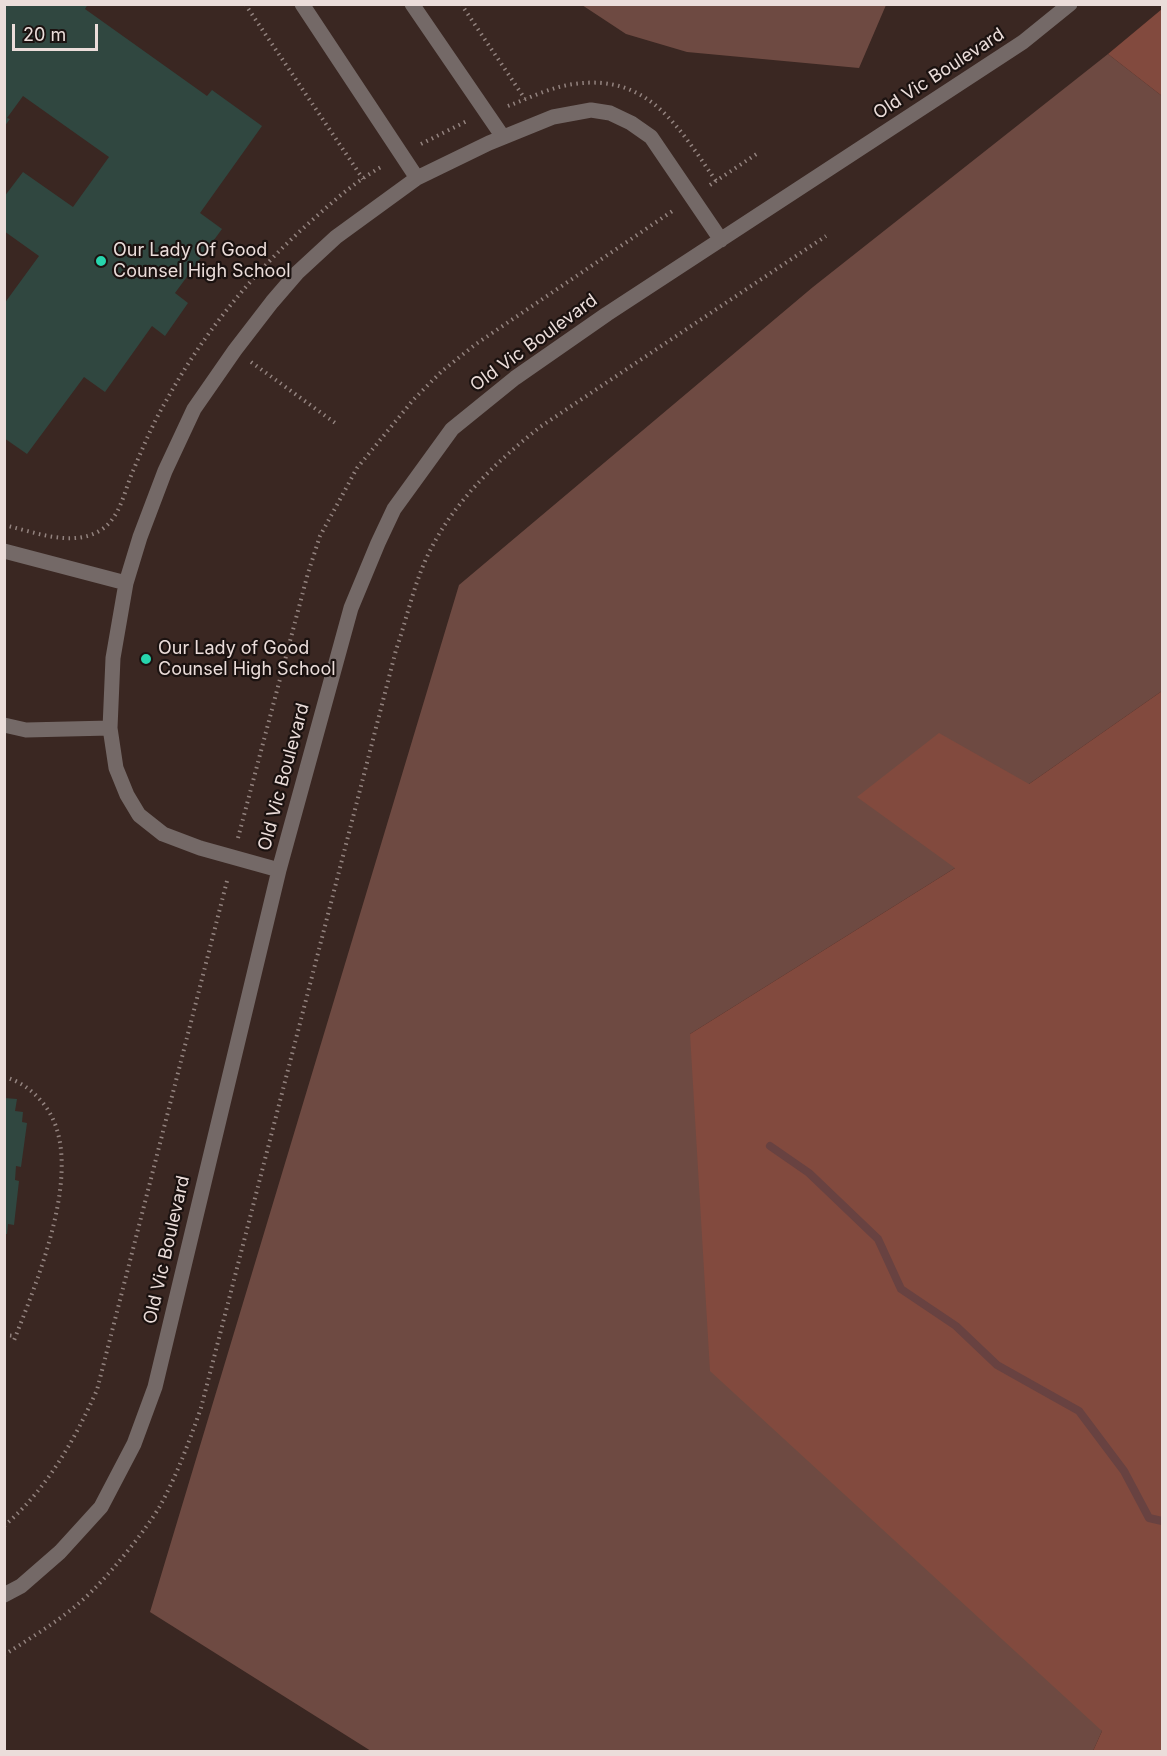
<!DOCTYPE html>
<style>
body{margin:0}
#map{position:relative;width:1167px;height:1756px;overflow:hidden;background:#3a2722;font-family:Inter,sans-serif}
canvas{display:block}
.frame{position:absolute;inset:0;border:6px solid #ebddda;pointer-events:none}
.scale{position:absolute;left:12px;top:24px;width:86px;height:27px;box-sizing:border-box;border:3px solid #ebddda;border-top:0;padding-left:8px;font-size:18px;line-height:21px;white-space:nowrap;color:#ebddda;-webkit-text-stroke:4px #1b1210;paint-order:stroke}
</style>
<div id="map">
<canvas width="1167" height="1756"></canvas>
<div class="frame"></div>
<div class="scale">20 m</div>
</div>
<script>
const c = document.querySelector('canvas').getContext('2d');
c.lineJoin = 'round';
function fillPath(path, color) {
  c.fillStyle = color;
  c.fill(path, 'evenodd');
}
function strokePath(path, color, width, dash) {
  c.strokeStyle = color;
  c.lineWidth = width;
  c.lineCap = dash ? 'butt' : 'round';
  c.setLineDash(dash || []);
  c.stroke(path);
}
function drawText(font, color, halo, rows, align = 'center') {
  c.font = font + ' Inter,sans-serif';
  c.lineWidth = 4.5;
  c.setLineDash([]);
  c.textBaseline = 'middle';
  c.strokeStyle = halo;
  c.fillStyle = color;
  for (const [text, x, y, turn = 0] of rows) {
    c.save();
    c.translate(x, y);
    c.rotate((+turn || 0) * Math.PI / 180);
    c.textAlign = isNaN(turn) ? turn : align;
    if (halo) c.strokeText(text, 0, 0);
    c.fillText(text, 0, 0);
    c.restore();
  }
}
const green = new Path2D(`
 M582 5 886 4V5L859 68 687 52 626 34Z
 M1108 54 1162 96V691L1029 784 955 868 690 1034 1102 1731 1093 1751H371L150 1612 459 585 813 287Z`);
const forest = new Path2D(`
 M1162 9V96L1108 54Z
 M1162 691V1751H1093L1102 1731 710 1371 690 1034 955 868 857 797 939 733 1029 784Z`);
const stream = new Path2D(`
 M770 1146 809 1173 878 1239 901 1289 956 1326 997 1365 1079 1411 1124 1471 1149 1518 1162 1521`);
const building = new Path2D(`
 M4 4H88L85 9 207 96 212 90 262 126 200 213 222 229 175 293 188 303 165 336 152 326 105 392 84 377 27 454 4 438V304L39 256 4 231V197L23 172 73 207 109 157 23 96 7 118 10 119 4 127Z
 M4 1098 17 1099 15 1111 23 1112 22 1122 27 1123 21 1167 16 1166 15 1180 19 1181 14 1225 8 1224 7 1234H4Z`);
const path = new Path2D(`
 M245 4 363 179
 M461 4 525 99
 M508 106C529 98 551 87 574 84 649 73 679 128 716 181
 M421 144 467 121
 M710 185 758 153
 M251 362 338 425
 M4 525C35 532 72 548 101 530 121 517 124 491 133 471 143 447 153 423 166 401 205 330 257 268 318 215 338 197 359 179 383 166
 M238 838 308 573 320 536 357 468 414 399 442 371 476 344 674 210
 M4 1077C20 1081 32 1090 42 1102 91 1158 36 1283 13 1343
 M4 1335 16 1336
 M4 1526C47 1489 74 1441 97 1390L228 877
 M4 1655C35 1635 68 1616 94 1589 114 1569 146 1530 160 1506 177 1475 189 1442 201 1408L396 650C405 624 411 597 421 571 444 511 491 466 540 427L826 236`);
const minor = new Path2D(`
 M302 4 417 178
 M412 4 503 137
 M4 551 126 583
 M4 725 26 730 110 728
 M279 870 200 848 163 834 139 815 127 795 116 768 110 728 113 658 126 583 140 537 165 471 194 409 235 350 272 302 297 273 336 237 417 178 489 143 553 117 591 110 610 113 631 123 651 137 721 240
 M4 1595 21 1586 60 1552 101 1507 134 1444 155 1387 279 870 351 608 378 543 394 509 452 429 515 378 607 314 1023 42 1070 4`);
const markers = [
 [101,261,6,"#27d5ad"],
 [146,659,6,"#27d5ad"]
];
const streetNames = [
 ["Old Vic Boulevard",939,74,-33],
 ["Old Vic Boulevard",534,343,-36],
 ["Old Vic Boulevard",284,777,-75],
 ["Old Vic Boulevard",167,1250,-77]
];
const poiNames = [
 ["Our Lady Of Good",113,251],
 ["Counsel High School",113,272],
 ["Our Lady of Good",158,649],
 ["Counsel High School",158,670]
];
fillPath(green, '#6e4a42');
fillPath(forest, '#824a3e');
strokePath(stream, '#684241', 8);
fillPath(building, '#304740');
strokePath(path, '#93837f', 4, [1.5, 4.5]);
strokePath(minor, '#746967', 15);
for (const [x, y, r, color] of markers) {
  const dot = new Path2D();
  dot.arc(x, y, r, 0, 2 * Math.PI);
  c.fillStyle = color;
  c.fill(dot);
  strokePath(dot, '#1b1210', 2);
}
drawText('18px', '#ebddda', '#1b1210', streetNames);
drawText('18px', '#ebddda', '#1b1210', poiNames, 'left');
</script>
